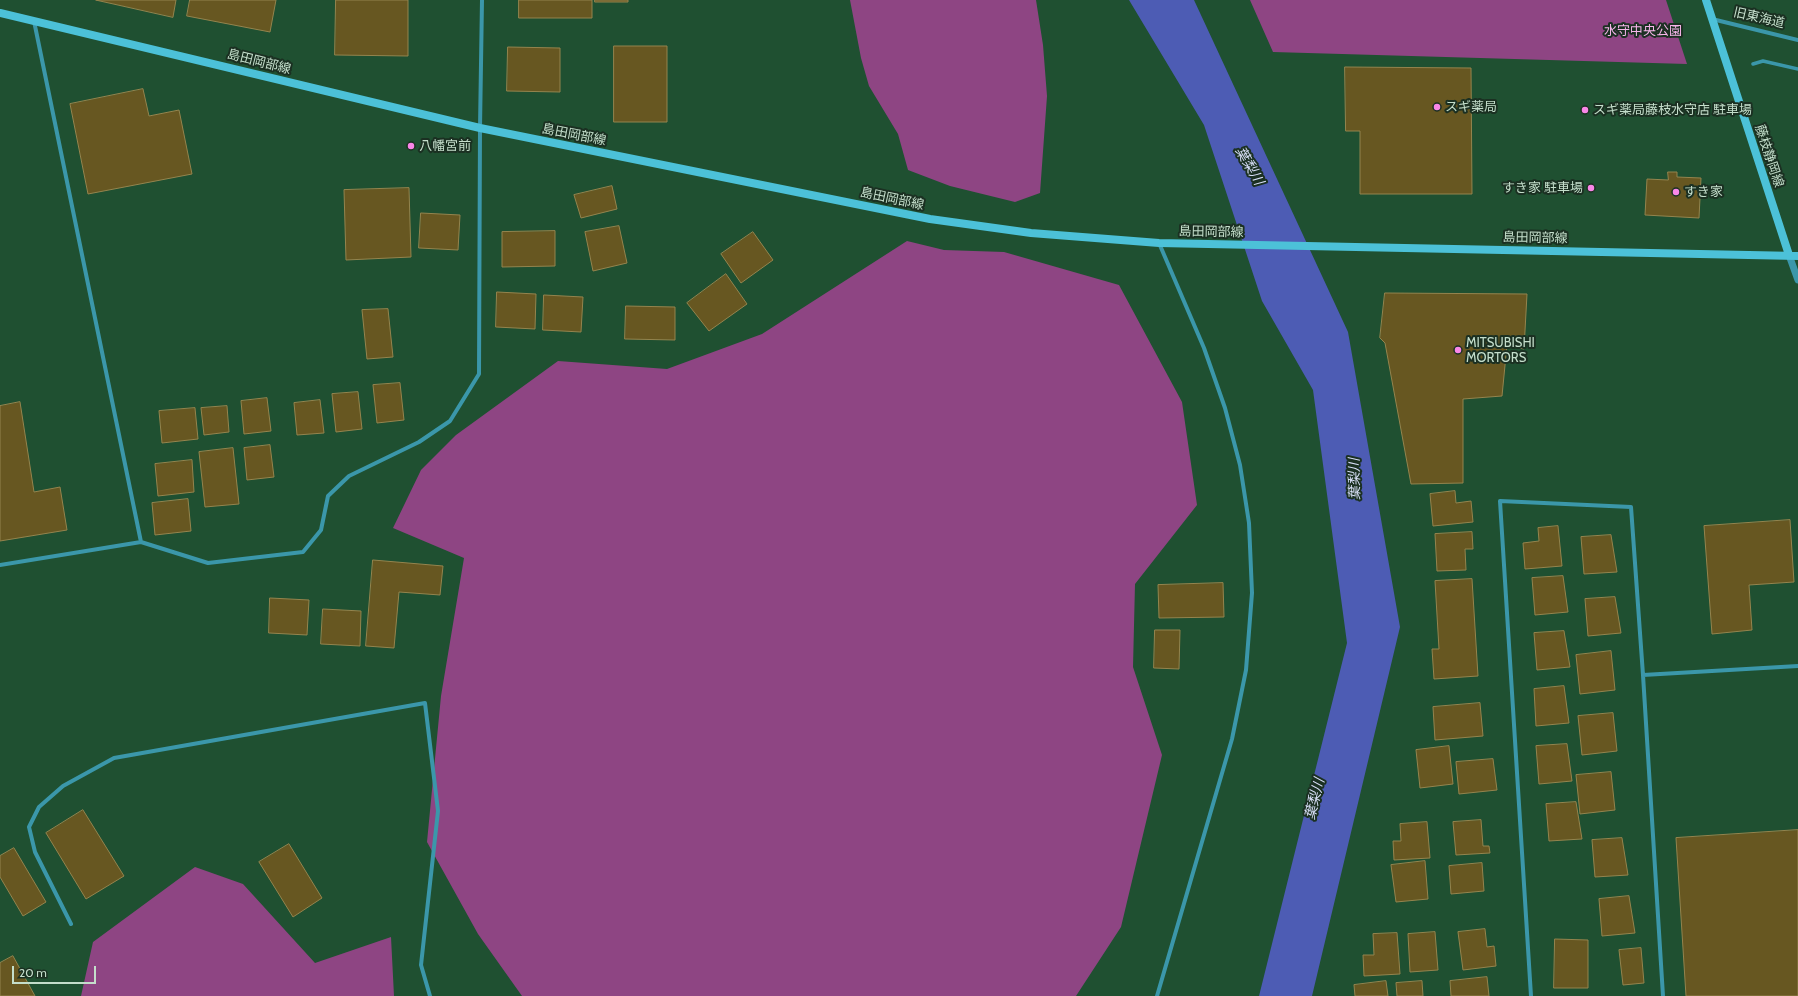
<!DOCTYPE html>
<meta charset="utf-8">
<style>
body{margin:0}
#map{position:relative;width:1798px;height:996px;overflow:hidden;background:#1f5031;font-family:Cabin,sans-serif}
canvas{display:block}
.scale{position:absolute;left:12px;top:966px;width:84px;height:18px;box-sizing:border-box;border:2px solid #c4decb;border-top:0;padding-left:5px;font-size:12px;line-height:14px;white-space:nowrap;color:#c4decb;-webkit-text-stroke:3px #1b3022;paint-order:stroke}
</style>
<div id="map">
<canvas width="1798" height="996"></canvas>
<div class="scale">20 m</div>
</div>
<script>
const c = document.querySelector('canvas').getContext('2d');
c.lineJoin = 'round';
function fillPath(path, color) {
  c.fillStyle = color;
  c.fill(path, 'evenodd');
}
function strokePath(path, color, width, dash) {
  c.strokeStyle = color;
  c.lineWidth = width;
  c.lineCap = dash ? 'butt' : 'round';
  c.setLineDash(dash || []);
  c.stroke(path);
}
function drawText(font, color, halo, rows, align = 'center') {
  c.font = font + ' Cabin,"Noto Sans JP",sans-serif';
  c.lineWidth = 4;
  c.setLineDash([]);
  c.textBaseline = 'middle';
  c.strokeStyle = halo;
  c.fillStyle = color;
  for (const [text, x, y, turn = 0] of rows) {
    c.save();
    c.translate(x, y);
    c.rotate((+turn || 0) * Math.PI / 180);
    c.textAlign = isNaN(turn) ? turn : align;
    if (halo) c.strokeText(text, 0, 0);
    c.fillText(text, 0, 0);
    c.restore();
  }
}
const green = new Path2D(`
 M850 0H1036L1043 45 1047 96 1040 193 1015 202 950 186 908 170 898 134 869 86 861 58Z
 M1250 0H1666L1687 64 1273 52Z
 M907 241 944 250 1004 252 1119 285 1182 402 1197 505 1135 584 1133 667 1162 755 1121 927 1076 996H522L478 934 427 842 441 696 464 558 393 528 421 470 456 435 558 361 667 369 762 334Z
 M195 867 243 884 315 963 391 937 394 996H81L93 942Z`);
const water = new Path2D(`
 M1129 0H1194L1348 332 1400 627 1312 996H1259L1347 643 1313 390 1262 301 1204 125Z`);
const building = new Path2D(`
 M96 0H176L173 17Z
 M190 0H276L270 32 187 16Z
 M336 0H408V56L335 55Z
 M519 0H592V18H519Z
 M595 0H628V2H595Z
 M614 46H667V122H614Z
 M508 47 560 48V92L507 91Z
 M1345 67 1471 68 1472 194H1360V131H1346Z
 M143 89 149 116 179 110 192 174 88 194 70 104Z
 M1668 172H1677V177L1701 178 1699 218 1645 215 1647 179 1668 180Z
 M612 186 617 209 581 218 574 195Z
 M409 188 411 257 346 260 344 190Z
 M421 213 460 215 458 250 419 248Z
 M619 226 627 263 593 271 585 232Z
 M555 231V266L502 267V232Z
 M753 232 773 260 741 283 721 254Z
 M726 274 747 304 709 331 687 303Z
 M497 292 536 294 535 329 496 327Z
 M1385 293 1527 294 1524 349 1507 345 1502 396 1463 399V483L1411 484 1385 343 1380 338Z
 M544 295 583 297 581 332 543 330Z
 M626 306 675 307V340L625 339Z
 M388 309 393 357 367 359 362 310Z
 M400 383 404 420 377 423 373 385Z
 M358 392 362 429 336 432 332 394Z
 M267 398 271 431 244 434 241 401Z
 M320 400 324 433 297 435 294 403Z
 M20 402 34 492 60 487 67 530 0 541V406Z
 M227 406 229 432 204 435 201 408Z
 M195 408 198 439 162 443 159 411Z
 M270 445 274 477 247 480 244 448Z
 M233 448 239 504 205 507 199 452Z
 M192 460 194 492 158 496 155 464Z
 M1455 491 1456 503 1471 501 1473 522 1433 526 1430 494Z
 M188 499 191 531 155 535 152 503Z
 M1790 520 1794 582 1749 585 1752 630 1712 634 1704 526Z
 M1558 526 1562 566 1525 569 1523 543 1539 541 1538 528Z
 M1472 532 1473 549H1465L1466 570 1437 571 1435 534Z
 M1611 535 1617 572 1584 574 1581 537Z
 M373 560 443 566 440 595 399 592 394 648 366 646Z
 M1563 576 1568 612 1535 615 1532 578Z
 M1472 579 1478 676 1434 679 1432 649H1439L1435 581Z
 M1223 583 1224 617 1159 618 1158 585Z
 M1615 597 1621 633 1588 636 1585 599Z
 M270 598 309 600 307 635 269 633Z
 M323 609 361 611 360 646 321 644Z
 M1155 630H1180L1179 669 1154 668Z
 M1564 631 1570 667 1537 670 1534 633Z
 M1611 651 1615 690 1580 694 1576 655Z
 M1564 686 1569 723 1536 726 1534 689Z
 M1480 703 1483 736 1435 740 1433 707Z
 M1613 713 1617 751 1582 755 1578 716Z
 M1567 744 1572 781 1539 784 1536 746Z
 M1449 746 1453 784 1420 788 1416 750Z
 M1493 759 1497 790 1459 794 1456 762Z
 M1611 772 1615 810 1580 814 1576 775Z
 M1576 802 1582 839 1549 841 1546 804Z
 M83 810 124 876 86 899 46 833Z
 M1481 820 1483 846H1489L1490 853 1456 855 1453 822Z
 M1427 822 1430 858 1394 860 1393 841H1401L1400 824Z
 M1798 830V996H1686L1676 838Z
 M1622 838 1628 875 1595 877 1592 840Z
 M289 844 322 898 293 917 259 862Z
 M14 848 46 902 23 916 0 877V856Z
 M1425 861 1428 899 1396 902 1391 865Z
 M1482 863 1484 891 1451 894 1449 866Z
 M1629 896 1635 933 1602 936 1599 899Z
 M1485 929 1487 947 1494 946 1496 966 1463 970 1458 932Z
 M1435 932 1438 970 1410 972 1408 934Z
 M1397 933 1400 974 1364 976 1363 955H1374L1373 934Z
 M1555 939 1588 940V988H1554Z
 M1641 948 1644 983 1623 985 1619 950Z
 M13 956 35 996H0V963Z
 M1487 977 1489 996H1451L1450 981Z
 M1386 981 1388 996H1355L1354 985Z
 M1422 981 1423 996H1397L1396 983Z`);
const pedestrian = new Path2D(`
 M1753 64 1763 61 1798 69`);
const minor = new Path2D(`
 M1712 19 1798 40
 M34 21 141 542
 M0 565 141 542 208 563 303 552 321 530 328 496 349 476 419 442 450 421 479 374 480 128 482 0
 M1643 675 1798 666
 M71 924 35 852 29 827 39 807 63 786 114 758 425 703 438 811 421 965 430 996
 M1157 996 1232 739 1246 670 1252 593 1249 523 1240 465 1225 408 1204 348 1159 243
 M1531 996 1500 501 1631 507 1643 675 1663 996`);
const tertiary = new Path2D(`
 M1789 255 1798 280`);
const secondary = new Path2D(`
 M1706 0 1789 255
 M0 13 480 128 930 219 1031 233 1159 243 1798 256`);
const markers = [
 [1437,107,4,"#f987e8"],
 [1585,110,4,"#f987e8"],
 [411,146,4,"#f987e8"],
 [1591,188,4,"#f987e8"],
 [1676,192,4,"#f987e8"],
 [1458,350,4,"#f987e8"]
];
const streetNames = [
 ["旧東海道",1759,18,13],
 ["島田岡部線",259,62,14],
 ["島田岡部線",574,135,11],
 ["藤枝静岡線",1769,156,72],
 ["島田岡部線",892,199,12],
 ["島田岡部線",1211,232,1],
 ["島田岡部線",1535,238,1]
];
const parkNames = [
 ["水守中央公園",1643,31]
];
const poiNames = [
 ["スギ薬局",1445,107],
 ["スギ薬局藤枝水守店 駐車場",1593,110],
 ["八幡宮前",419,146],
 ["すき家 駐車場",1583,188,"right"],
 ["すき家",1684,192],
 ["MITSUBISHI",1466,343],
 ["MORTORS",1466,358]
];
const waterNames = [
 ["葉梨川",1249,166,60],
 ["葉梨川",1355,479,-91],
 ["葉梨川",1315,799,-76]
];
fillPath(green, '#8e4583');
fillPath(water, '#4d5cb4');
fillPath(building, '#675721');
strokePath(building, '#94844e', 1);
strokePath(pedestrian, '#3b97aa', 3.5);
strokePath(minor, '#3b97aa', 4);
strokePath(tertiary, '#3b97aa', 7);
strokePath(secondary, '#4cc1d8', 8);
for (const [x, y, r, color] of markers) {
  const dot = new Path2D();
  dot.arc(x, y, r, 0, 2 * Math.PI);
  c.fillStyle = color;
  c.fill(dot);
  strokePath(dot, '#1b3022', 1.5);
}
drawText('13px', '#c4decb', '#1b3022', streetNames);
drawText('13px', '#f6b5ea', '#1b3022', parkNames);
drawText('13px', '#c4decb', '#1b3022', poiNames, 'left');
drawText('italic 14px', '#d7def6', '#1b3022', waterNames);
</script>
